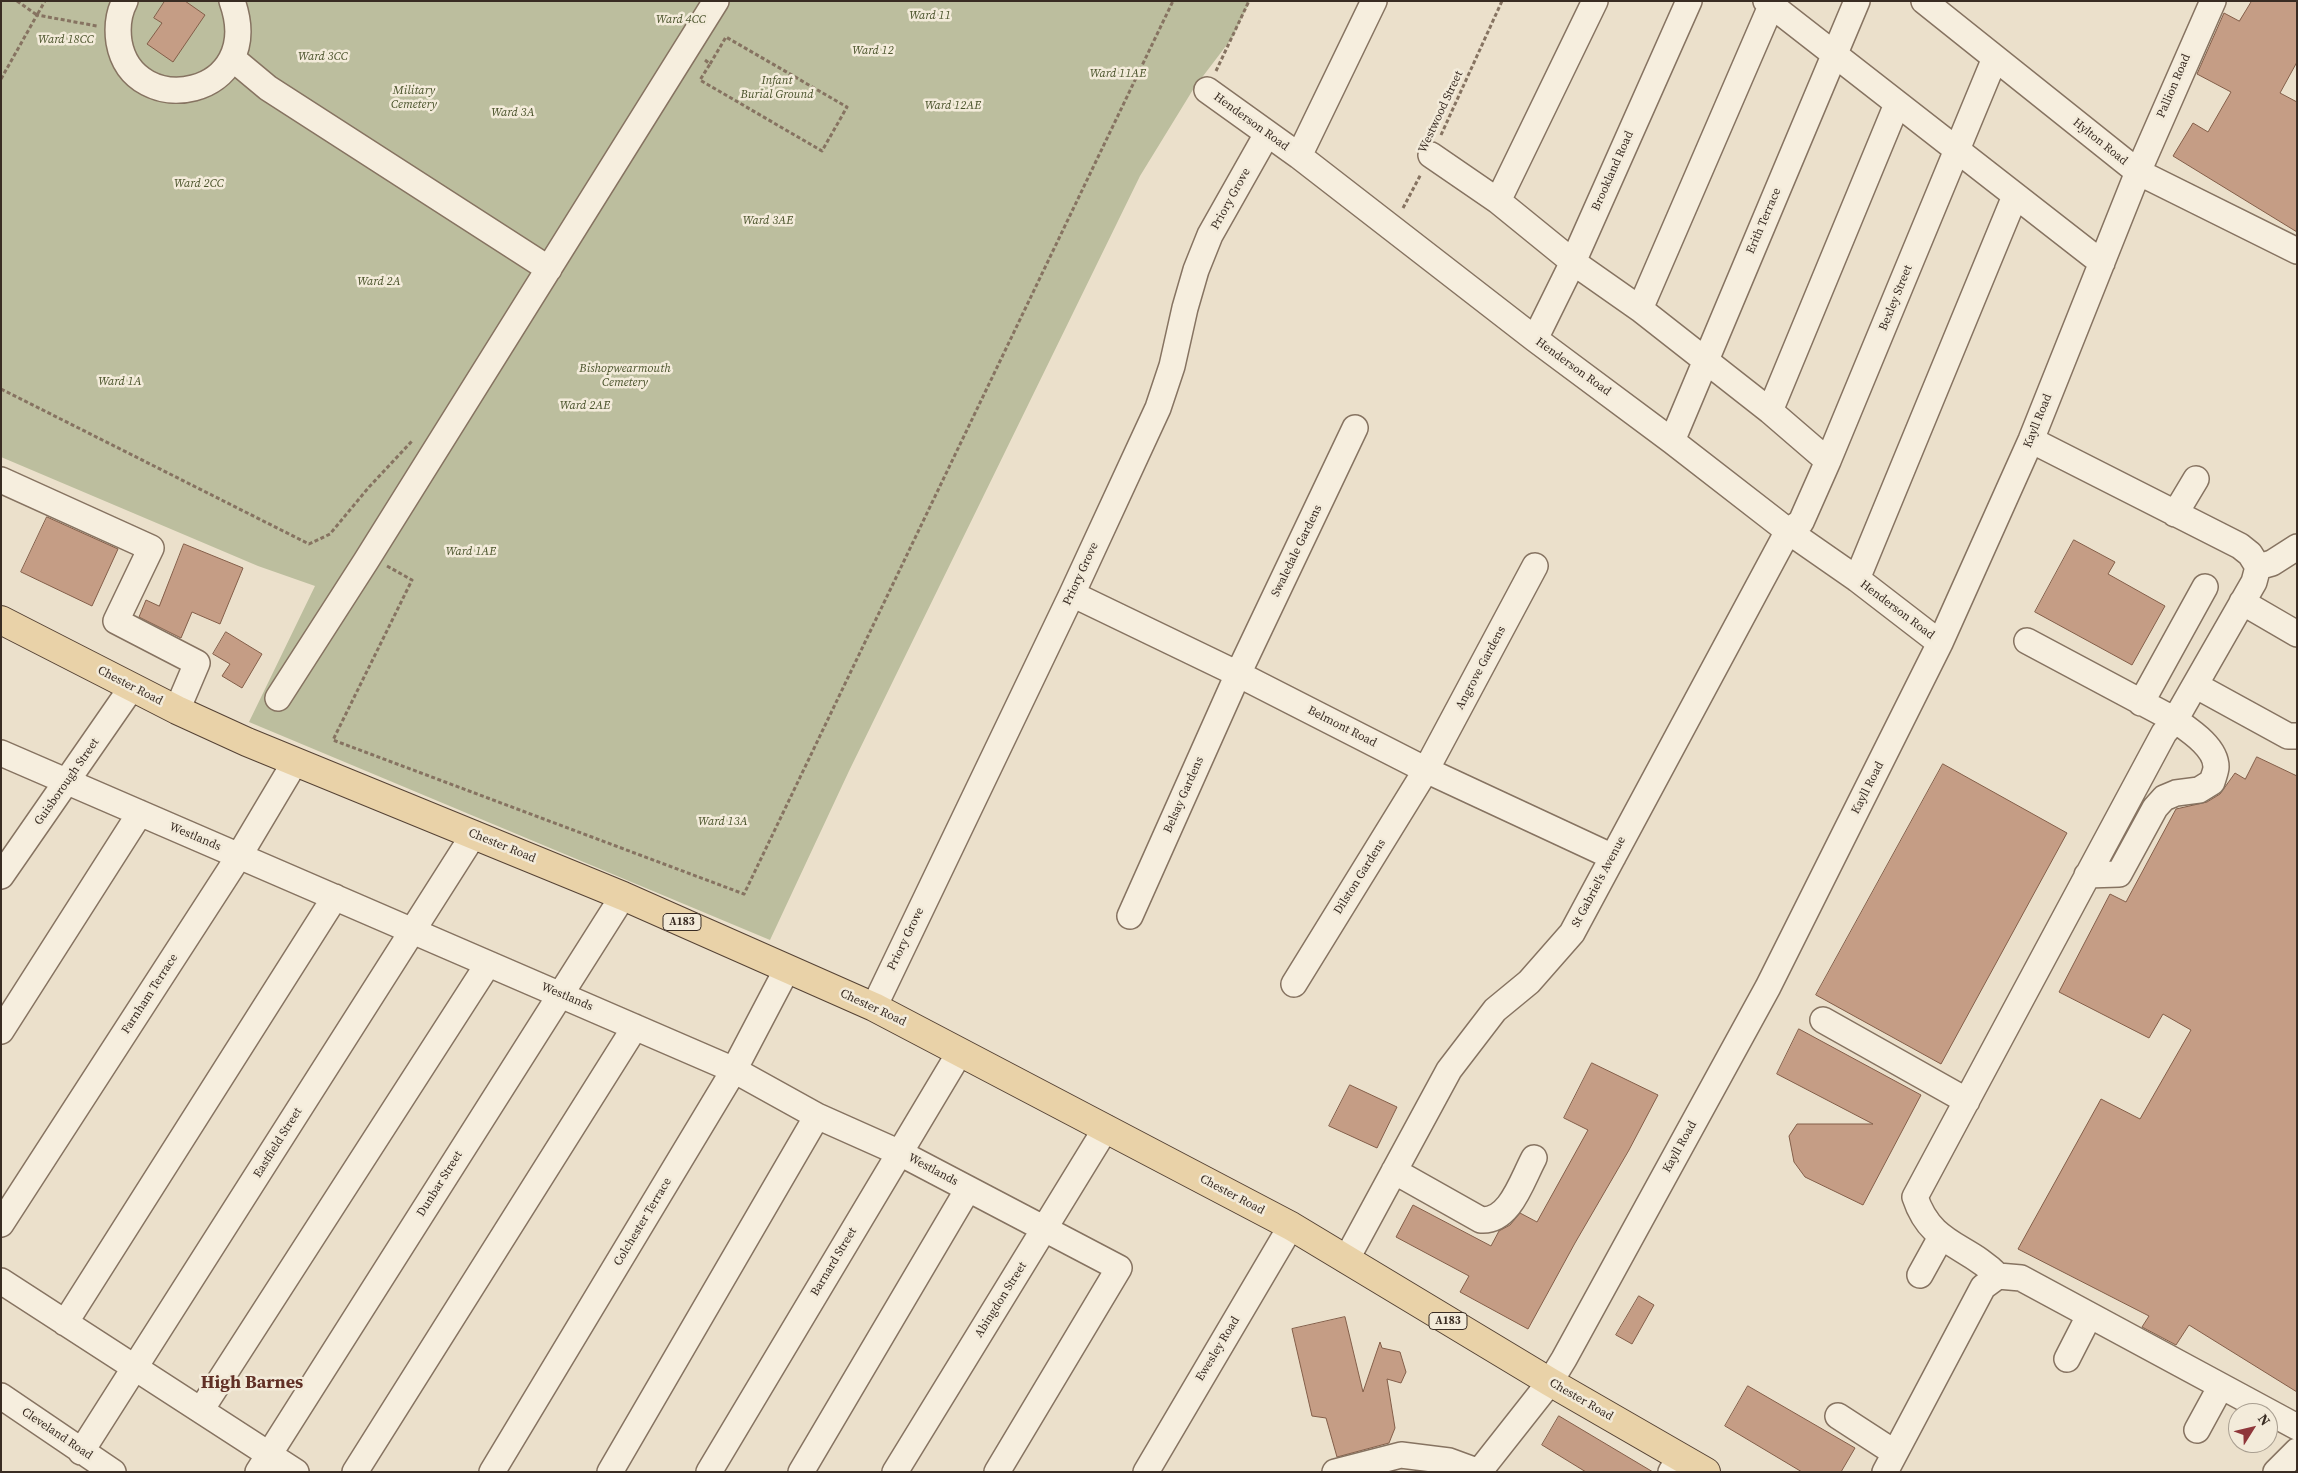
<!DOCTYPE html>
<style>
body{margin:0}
#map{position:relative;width:2298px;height:1473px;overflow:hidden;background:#ebe0cb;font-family:"Source Serif 4",serif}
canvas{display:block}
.frame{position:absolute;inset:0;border:2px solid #392c23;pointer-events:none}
.north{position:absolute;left:2228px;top:1403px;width:50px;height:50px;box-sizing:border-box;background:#f3ebda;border:1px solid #a99f91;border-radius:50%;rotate:54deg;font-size:14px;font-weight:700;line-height:20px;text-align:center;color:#392c23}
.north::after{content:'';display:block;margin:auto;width:18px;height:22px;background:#8f373b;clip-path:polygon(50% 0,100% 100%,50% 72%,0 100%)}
</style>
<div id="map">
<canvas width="2298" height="1473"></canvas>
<div class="frame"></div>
<div class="north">N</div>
</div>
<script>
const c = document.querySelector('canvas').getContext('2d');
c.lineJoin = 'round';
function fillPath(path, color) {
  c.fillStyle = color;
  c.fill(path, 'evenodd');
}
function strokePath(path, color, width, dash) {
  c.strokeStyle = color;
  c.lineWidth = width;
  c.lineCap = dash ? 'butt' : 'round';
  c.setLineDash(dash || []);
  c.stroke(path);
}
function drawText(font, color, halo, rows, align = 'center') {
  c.font = font + ' "Source Serif 4",serif';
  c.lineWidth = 5;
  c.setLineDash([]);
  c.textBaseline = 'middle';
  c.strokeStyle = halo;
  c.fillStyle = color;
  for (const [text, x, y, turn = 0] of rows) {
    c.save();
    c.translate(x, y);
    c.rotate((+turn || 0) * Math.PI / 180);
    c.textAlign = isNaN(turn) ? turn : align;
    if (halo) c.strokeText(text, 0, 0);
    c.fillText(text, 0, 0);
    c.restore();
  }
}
const cemetery = new Path2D(`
 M1 1H1250L1232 38 1194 88 1140 176 849 771 770 940 249 722 315 586 258 566 1 457Z`);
const building = new Path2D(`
 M165 1H185L205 15 173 62 147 44 162 23 154 18Z
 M2252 1H2297V62L2280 93 2297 102V232L2173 156 2193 123 2208 132 2231 92 2197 74 2224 13 2239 21Z
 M47 517 118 549 92 606 21 572Z
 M2074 540 2115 562 2108 574 2165 606 2132 665 2035 612Z
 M184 544 243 568 220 624 192 612 181 638 139 617 146 600 159 606Z
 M226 632 262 654 242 688 222 676 230 664 213 654Z
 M2257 757 2297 776V1392L2189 1325 2176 1345 2142 1327 2149 1316 2018 1249 2101 1099 2140 1119 2191 1030 2163 1014 2149 1038 2059 992 2110 894 2126 902 2176 809 2207 802 2220 794 2235 773 2245 779Z
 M1943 764 2067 833 1941 1064 1816 995Z
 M1799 1029 1921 1095 1863 1205 1805 1177 1794 1162 1789 1136 1797 1124H1873L1777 1074Z
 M1592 1063 1658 1095 1629 1150 1575 1243 1528 1329 1460 1292 1469 1276 1396 1237 1413 1205 1491 1246 1499 1231 1510 1225 1520 1213 1537 1222 1588 1130 1564 1118Z
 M1350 1085 1397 1107 1377 1148 1329 1126Z
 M1639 1296 1654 1305 1632 1344 1616 1335Z
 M1345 1317 1363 1392 1380 1342 1382 1348 1400 1352 1406 1372 1401 1383 1387 1379 1395 1428 1389 1443 1337 1457 1326 1418 1312 1416 1292 1329Z
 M1748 1386 1855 1448 1841 1472H1802L1725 1426Z
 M1559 1416 1653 1472H1586L1542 1445Z`);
const path = new Path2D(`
 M17 1 37 15 45 1
 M705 60 710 64 726 37 847 107 822 151 700 80 710 64
 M1216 71 1249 1
 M1 79 37 15 97 26
 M1441 135 1502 1
 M1403 208 1421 174
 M1 389 309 544 330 534 369 487 412 441
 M387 566 412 580 333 740 744 894 1173 1`);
const minor = new Path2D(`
 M125 1C118 14 117 28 119 42 133 122 267 98 232 1
 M1766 1 2102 263
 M1924 1 2138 172 2297 251
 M232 58 268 88 549 269
 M1207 90 1299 156 1535 339 1672 441 1788 531 1857 579 1940 643
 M1431 155 1498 201 1573 262 1640 309 1770 411 1828 461
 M1299 156 1374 1
 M1498 201 1595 1
 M1640 309 1771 6
 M1535 339 1573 262 1689 1
 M1770 411 1897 104
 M2031 440 2240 546 2250 554 2258 567 2272 563 2297 547
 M1672 441 1857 1
 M1 480 151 548 116 621 197 663 177 710
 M2175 514 2196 479
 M1857 579 2015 196
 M1072 594 1238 674 1426 770 1613 857
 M2242 602 2297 634
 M2027 641 2175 720C2189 730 2216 747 2216 767 2216 771 2213 778 2212 782L2199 790 2176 793 2164 798 2155 808 2119 874 2087 875
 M2195 685 2288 736H2297
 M278 698 366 561 716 1
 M2141 703 2205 587
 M1 753 734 1070 817 1116 900 1153 1119 1268 997 1472
 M1 876 132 687
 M1130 916 1238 674 1355 428
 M1294 984 1426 770 1535 566
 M874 1007 1072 594 1158 408 1172 366 1185 308 1196 270 1210 235 1267 134
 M1823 1020 1967 1101
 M1 1031 140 813
 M1394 1171 1481 1220C1510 1222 1522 1180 1534 1158
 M1 1224 239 856 295 762
 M1346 1260 1449 1070 1495 1010 1529 982 1572 933 1788 531 1801 522 1828 461 1995 58
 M1920 1275 1941 1237
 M1998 1276C1967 1244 1931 1246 1915 1197L2164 733 2175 720 2254 582 2258 567
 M1 1281 296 1472
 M65 1323 335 897
 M2067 1359 2089 1316
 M1 1396 113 1472
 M201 1410 488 964
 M1838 1416 1895 1453
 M2197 1430 2221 1386
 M81 1452 474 834
 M258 1472 623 896
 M355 1472 635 1027
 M492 1472 734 1070 787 969
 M610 1472 817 1116
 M709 1472 960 1052
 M801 1472 968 1189
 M895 1472 1106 1128
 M1146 1472 1291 1226
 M1335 1472 1401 1455 1449 1461 1479 1472
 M1479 1472 1550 1382 1564 1359 1768 987 1940 643 2031 440 2138 172 2213 1
 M1671 1472 1680 1457
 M1885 1472 1983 1287 1998 1276 2021 1278 2297 1427
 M2276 1472 2297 1451`);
const major = new Path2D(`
 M1 620 177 710 247 742 623 896 874 1007 1291 1226 1550 1382 1706 1472`);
const shields = [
 [682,922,38],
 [1448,1321,38]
];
const shieldNames = [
 ["A183",682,922],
 ["A183",1448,1321]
];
const parkNames = [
 ["Ward 11",930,16],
 ["Ward 4CC",681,20],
 ["Ward 18CC",66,40],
 ["Ward 12",873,51],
 ["Ward 3CC",323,57],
 ["Ward 11AE",1118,74],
 ["Infant",777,81],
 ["Burial Ground",777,95],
 ["Military",414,91],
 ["Cemetery",414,105],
 ["Ward 12AE",953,106],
 ["Ward 3A",513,113],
 ["Ward 2CC",199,184],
 ["Ward 3AE",768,221],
 ["Ward 2A",379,282],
 ["Bishopwearmouth",625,369],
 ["Cemetery",625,383],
 ["Ward 1A",120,382],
 ["Ward 2AE",585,406],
 ["Ward 1AE",471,552],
 ["Ward 13A",723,822]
];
const streetNames = [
 ["Pallion Road",2174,86,-67],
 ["Westwood Street",1441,112,-65],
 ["Henderson Road",1251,122,36],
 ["Hylton Road",2100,142,39],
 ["Brookland Road",1613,171,-66],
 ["Priory Grove",1231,199,-61],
 ["Erith Terrace",1764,221,-67],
 ["Bexley Street",1896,298,-68],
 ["Henderson Road",1573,367,36],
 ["Kayll Road",2038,421,-68],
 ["Swaledale Gardens",1297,551,-64],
 ["Priory Grove",1081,574,-65],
 ["Henderson Road",1897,610,37],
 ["Angrove Gardens",1481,668,-62],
 ["Chester Road",130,686,27],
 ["Belmont Road",1342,727,27],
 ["Guisborough Street",67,782,-55],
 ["Kayll Road",1868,788,-63],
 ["Belsay Gardens",1184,795,-66],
 ["Westlands",195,837,23],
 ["Chester Road",502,846,22],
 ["Dilston Gardens",1360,877,-58],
 ["St Gabriel's Avenue",1599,882,-62],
 ["Priory Grove",906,939,-64],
 ["Farnham Terrace",150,994,-57],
 ["Westlands",567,997,23],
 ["Chester Road",873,1008,25],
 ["Eastfield Street",278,1143,-58],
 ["Kayll Road",1680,1147,-61],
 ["Westlands",933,1170,28],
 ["Dunbar Street",440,1184,-58],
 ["Chester Road",1232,1195,28],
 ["Colchester Terrace",643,1222,-59],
 ["Barnard Street",834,1262,-59],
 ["Abingdon Street",1001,1300,-58],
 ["Ewesley Road",1218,1349,-59],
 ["Chester Road",1581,1400,30],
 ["Cleveland Road",57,1434,34]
];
const districtNames = [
 ["High Barnes",252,1383]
];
fillPath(cemetery, '#bcbe9e');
fillPath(building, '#c59d85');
strokePath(building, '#835e49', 1);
strokePath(minor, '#867361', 28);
strokePath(major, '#554234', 30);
strokePath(path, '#867361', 3, [4, 2.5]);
strokePath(minor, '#f6eede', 25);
strokePath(major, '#e9d2a8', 28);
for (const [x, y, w] of shields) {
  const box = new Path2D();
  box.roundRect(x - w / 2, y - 8.5, w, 17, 4);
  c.fillStyle = '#f3ebda';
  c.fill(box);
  strokePath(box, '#392c23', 1);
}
drawText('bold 11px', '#392c23', null, shieldNames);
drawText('italic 12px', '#4a532b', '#f3ebda', parkNames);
drawText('12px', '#392c23', '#f3ebda', streetNames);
drawText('bold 18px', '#613026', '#f3ebda', districtNames);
</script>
